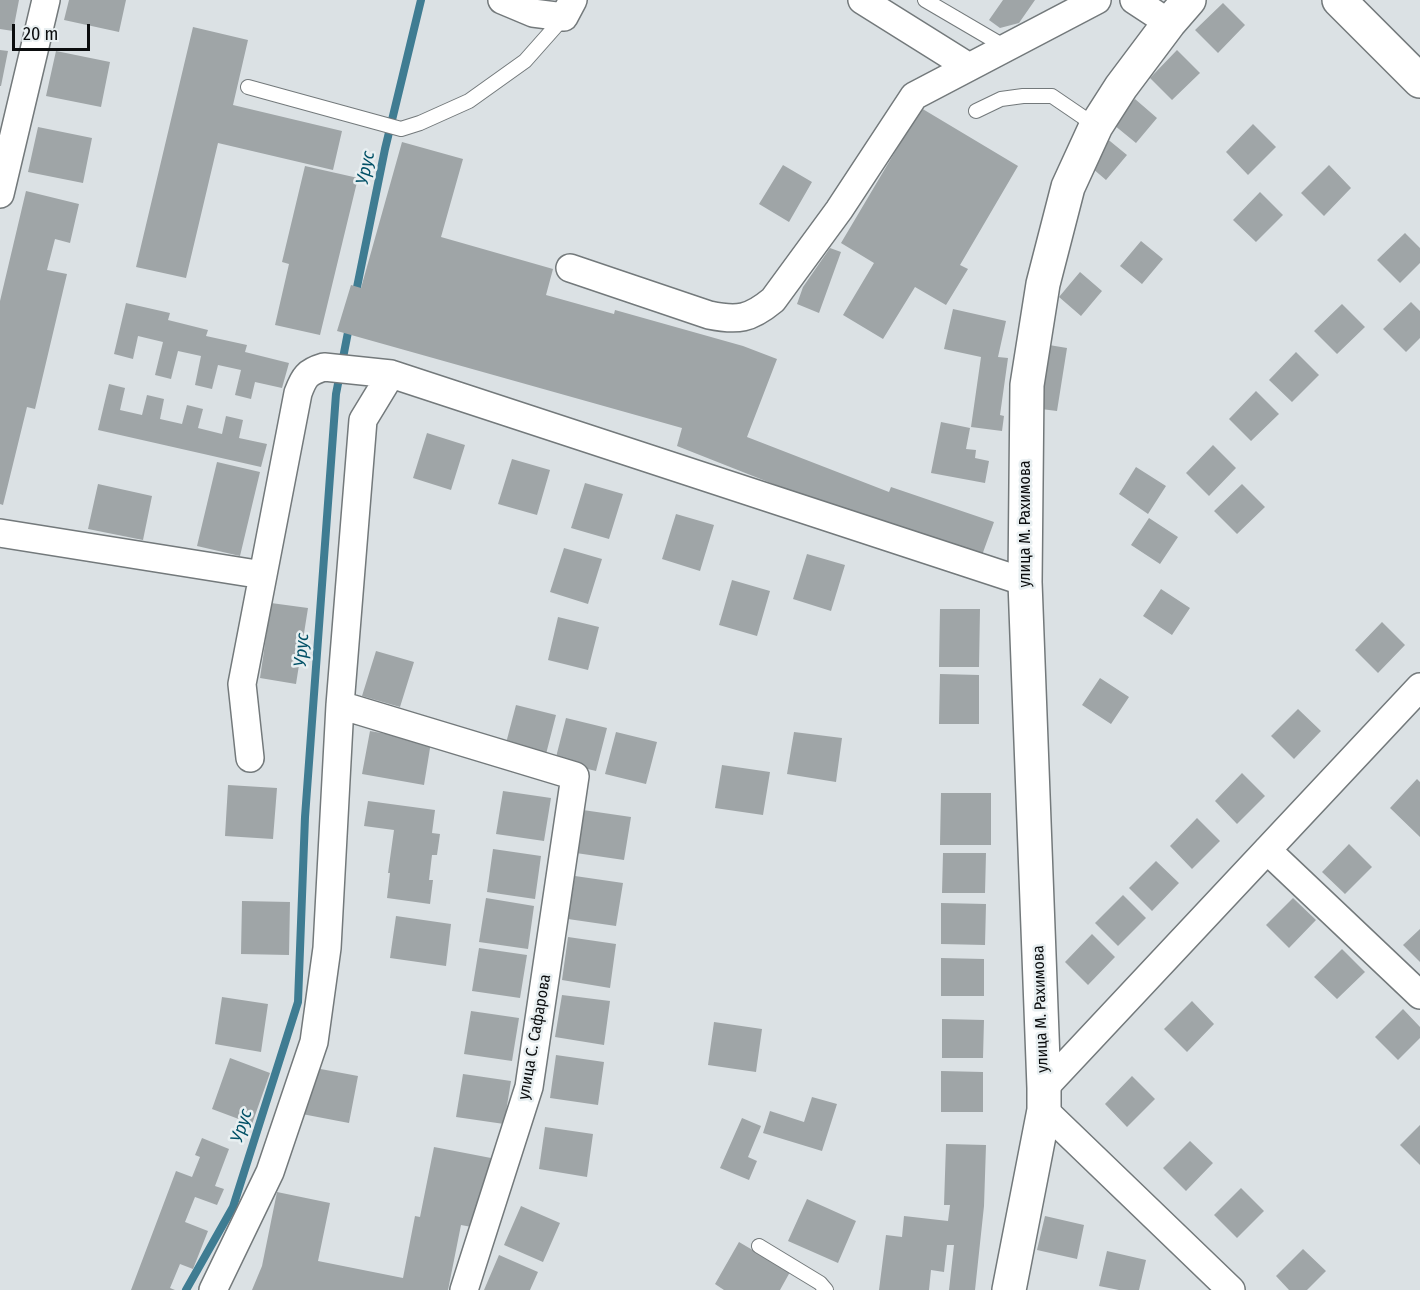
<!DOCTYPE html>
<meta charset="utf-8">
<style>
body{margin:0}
#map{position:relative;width:1420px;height:1290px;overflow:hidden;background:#dbe1e4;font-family:"Fira Sans Condensed",sans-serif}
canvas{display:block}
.scale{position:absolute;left:12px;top:24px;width:78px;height:27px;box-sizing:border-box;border:3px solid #0b0d0e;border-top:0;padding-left:8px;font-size:18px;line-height:21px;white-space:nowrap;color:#0b0d0e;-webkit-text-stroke:4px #e8eff1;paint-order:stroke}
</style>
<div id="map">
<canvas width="1420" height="1290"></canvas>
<div class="scale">20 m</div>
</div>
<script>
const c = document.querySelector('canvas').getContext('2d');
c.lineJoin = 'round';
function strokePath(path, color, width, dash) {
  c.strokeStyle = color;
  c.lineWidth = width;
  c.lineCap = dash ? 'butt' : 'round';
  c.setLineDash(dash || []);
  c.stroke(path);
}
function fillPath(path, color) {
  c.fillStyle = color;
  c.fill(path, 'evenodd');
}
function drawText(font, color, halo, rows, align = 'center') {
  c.font = font + ' "Fira Sans Condensed",sans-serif';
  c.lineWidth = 5;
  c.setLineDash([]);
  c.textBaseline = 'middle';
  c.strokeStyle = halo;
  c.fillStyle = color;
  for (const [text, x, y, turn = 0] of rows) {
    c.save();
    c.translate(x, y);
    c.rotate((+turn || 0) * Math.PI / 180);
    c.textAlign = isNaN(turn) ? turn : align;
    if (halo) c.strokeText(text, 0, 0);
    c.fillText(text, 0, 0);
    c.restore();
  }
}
const stream = new Path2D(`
 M355 297 385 149 421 0
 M186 1290 233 1207 298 1002 305 817 336 394 349 327`);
const building = new Path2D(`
 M0 0H19L13 31 0 29Z
 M69 0H126L119 32 64 20Z
 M1003 0H1035L1019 23 1000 28 989 20Z
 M1223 3 1245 25 1218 53 1195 30Z
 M193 27 248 40 233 105 342 131 333 170 218 143 186 278 136 267Z
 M0 50 8 51 1 86H0Z
 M1177 50 1200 73 1172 100 1150 78Z
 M56 51 110 62 101 107 46 96Z
 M1135 99 1157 118 1136 143 1114 125Z
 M921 108 1018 166 960 265 968 269 946 305 915 287 883 339 843 315 874 263 841 243Z
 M1253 124 1276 147 1248 175 1226 152Z
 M38 127 92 138 83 183 28 172Z
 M1105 137 1127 155 1106 180 1085 162Z
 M402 142 463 159 441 237 553 269 546 295 614 314 615 310 743 346 777 359 747 437 889 492 891 487 994 522 981 558 877 525 677 446 682 428 337 331 351 285 361 288Z
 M783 165 812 182 789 222 759 204Z
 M1329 165 1351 188 1324 216 1301 193Z
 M305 166 358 178 320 335 275 325 289 264 282 262Z
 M26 191 79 204 70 243 55 239 47 270 67 274 35 409 27 407 3 505 0 504V301Z
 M1260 192 1283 215 1256 242 1233 220Z
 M1405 233 1420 248V263L1400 283 1377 260Z
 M1141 241 1163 259 1142 284 1120 266Z
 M830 248 841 252 819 313 797 304 803 287Z
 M1080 272 1102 291 1081 316 1059 297Z
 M1411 302 1420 311V338L1406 352 1383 329Z
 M126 303 170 313 168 320 208 330 206 336 247 345 245 352 289 363 282 388 255 382 251 399 235 395 241 370 218 365 212 389 195 385 201 356 178 351 171 379 155 375 163 342 138 336 133 359 114 354Z
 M1342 304 1365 327 1337 354 1314 331Z
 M953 309 1006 321 998 357 1008 358 1000 415 1004 416 1002 431 971 427 981 357 944 349Z
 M1043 344 1067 348 1057 411 1033 408Z
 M1296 352 1319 375 1292 402 1269 380Z
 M109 384 125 388 120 410 142 415 147 395 164 399 160 419 182 424 187 405 203 409 198 428 222 434 226 416 243 420 239 438 267 444 261 467 98 430Z
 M1256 391 1279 414 1251 441 1229 419Z
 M941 422 970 428 966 449 976 450 975 458 989 461 985 483 931 473Z
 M427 433 465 445 451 490 413 478Z
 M1213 445 1236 468 1209 496 1186 473Z
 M512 459 550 470 537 515 498 504Z
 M217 462 260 472 240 556 197 546Z
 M1136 467 1166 486 1148 514 1119 494Z
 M585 483 623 494 609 539 571 528Z
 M98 484 152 496 143 540 88 529Z
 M1242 484 1265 507 1237 534 1214 511Z
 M676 514 714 525 700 571 662 559Z
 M1149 518 1178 537 1160 564 1131 545Z
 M564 548 602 559 588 604 550 592Z
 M807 554 845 565 831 611 793 599Z
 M732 580 770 591 757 636 719 625Z
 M1161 589 1190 608 1172 635 1143 616Z
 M271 603 308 608 296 684 260 678Z
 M940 609H980L979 667H939Z
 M558 617 599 627 588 670 548 660Z
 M1382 622 1405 645 1378 673 1355 650Z
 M376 651 414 662 400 707 362 696Z
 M940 674 979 675V724H939Z
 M1100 678 1129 697 1111 724 1082 705Z
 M516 705 556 715 545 758 505 747Z
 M1298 709 1321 731 1294 759 1271 736Z
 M566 718 607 728 596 771 555 761Z
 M370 731 431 742 424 785 362 774Z
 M616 732 657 742 646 784 605 774Z
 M794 732 842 738 836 782 787 774Z
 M722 765 770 772 763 815 715 808Z
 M1242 773 1265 796 1237 824 1215 801Z
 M1417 779 1420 782V837L1390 808Z
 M228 785 277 788 273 839 225 836Z
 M503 791 551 798 544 841 496 834Z
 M941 793H991V845H940Z
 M368 801 435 810 432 833 440 834 437 855H432L429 880H433L430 904 387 898 390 873H388L394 830 364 826Z
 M583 810 631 817 624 860 576 853Z
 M1197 818 1220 841 1192 869 1170 846Z
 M1349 844 1372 867 1345 894 1322 872Z
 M493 849 541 856 535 899 487 892Z
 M943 853H986L985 893H942Z
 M1156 861 1179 883 1152 911 1129 888Z
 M575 876 623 883 616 926 568 919Z
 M1123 895 1146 918 1118 946 1095 923Z
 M486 898 534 906 528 949 479 942Z
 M1293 898 1316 920 1289 948 1266 925Z
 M242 901 290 902 289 955 241 954Z
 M941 903 986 904 985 945 941 944Z
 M396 916 451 924 446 966 390 958Z
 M1420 929V962L1403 945Z
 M1092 934 1115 957 1088 985 1065 962Z
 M568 937 616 944 610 988 562 980Z
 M479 948 527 955 520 998 472 991Z
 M1342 949 1365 972 1337 999 1314 977Z
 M941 958 984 959V996H941Z
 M562 995 610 1001 604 1045 555 1037Z
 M222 997 268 1004 261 1052 215 1044Z
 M1192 1001 1214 1024 1187 1052 1164 1029Z
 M1403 1009 1420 1027V1038L1398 1060 1375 1037Z
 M471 1011 519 1018 512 1061 464 1054Z
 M942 1019 984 1020 983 1058H942Z
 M714 1022 762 1029 756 1072 708 1065Z
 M556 1055 604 1062 598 1105 550 1098Z
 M230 1058 270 1073 252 1124 212 1109Z
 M310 1067 358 1076 349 1123 302 1114Z
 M941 1071 983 1072V1112H941Z
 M463 1074 511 1081 504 1124 456 1117Z
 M1132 1076 1155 1099 1127 1127 1105 1104Z
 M812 1097 837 1104 822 1151 763 1133 770 1111 804 1122Z
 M742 1118 761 1126 748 1157 757 1161 749 1180 720 1168Z
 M1420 1125V1165L1400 1145Z
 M545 1127 593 1134 587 1177 539 1169Z
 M202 1138 229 1149 215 1186 224 1189 217 1205 195 1197 185 1222 208 1231 193 1269 180 1264 170 1288 175 1290H131L176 1171 192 1177 200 1157 195 1155Z
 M1190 1141 1213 1163 1186 1191 1163 1168Z
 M946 1144 986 1145 984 1206 975 1290H949L954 1245H947L944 1272 931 1270 929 1290H879L886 1235 902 1237 904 1216 948 1221 950 1205H944Z
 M434 1147 491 1158 477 1228 461 1225 448 1290H252L262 1266 277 1192 330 1203 318 1261 403 1278 415 1216 420 1217Z
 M1241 1188 1264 1211 1237 1238 1214 1215Z
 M807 1199 856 1221 838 1263 788 1241Z
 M521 1206 560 1223 543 1262 504 1245Z
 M1045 1216 1084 1225 1077 1259 1037 1250Z
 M739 1242 790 1272 780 1290H724L715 1284Z
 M1303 1249 1326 1271 1307 1290H1289L1276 1276Z
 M1107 1251 1146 1260 1139 1290H1119L1099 1286Z
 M499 1255 538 1272 530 1290H484Z`);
const service = new Path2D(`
 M925 0 1007 48
 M248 87 401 129 420 123 469 101 525 61 564 17
 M976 111 1001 99 1023 96H1052L1096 126
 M759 1246 820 1283 826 1290`);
const minor = new Path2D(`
 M502 0 533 13 564 17 573 0
 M862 0 969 67
 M1134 0 1169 23
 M0 194 46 0
 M570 268 709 315C738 321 750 319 773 300L839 210 914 96 1097 0
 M0 533 263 575
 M340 705 575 776 529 1087 464 1290
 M250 758 242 684 298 393C304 377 307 372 324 367L391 374 1025 582
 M1267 850 1420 995
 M1044 1088 1420 687
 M1044 1110 1231 1290
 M213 1290 270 1172 314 1042 327 948 340 705 363 420 391 374`);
const tertiary = new Path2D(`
 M1339 0 1420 81
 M1009 1290 1044 1110V1088L1025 582 1027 385 1043 284 1068 187 1096 126 1121 87 1169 23 1189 0`);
const streetNames = [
 ["улица М. Рахимова",1026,524,-90],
 ["улица М. Рахимова",1041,1009,-92],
 ["улица С. Сафарова",535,1037,-80]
];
const waterNames = [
 ["Урус",366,168,-78],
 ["Урус",302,650,-86],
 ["Урус",242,1126,-72]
];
strokePath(stream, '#3f7c92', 8);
fillPath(building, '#9fa5a7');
strokePath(service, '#73797b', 16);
strokePath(minor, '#73797b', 30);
strokePath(tertiary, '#73797b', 36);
strokePath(service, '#fff', 14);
strokePath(minor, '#fff', 27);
strokePath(tertiary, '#fff', 33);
drawText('16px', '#0b0d0e', '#e8eff1', streetNames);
drawText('italic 18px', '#015066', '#e8eff1', waterNames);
</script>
